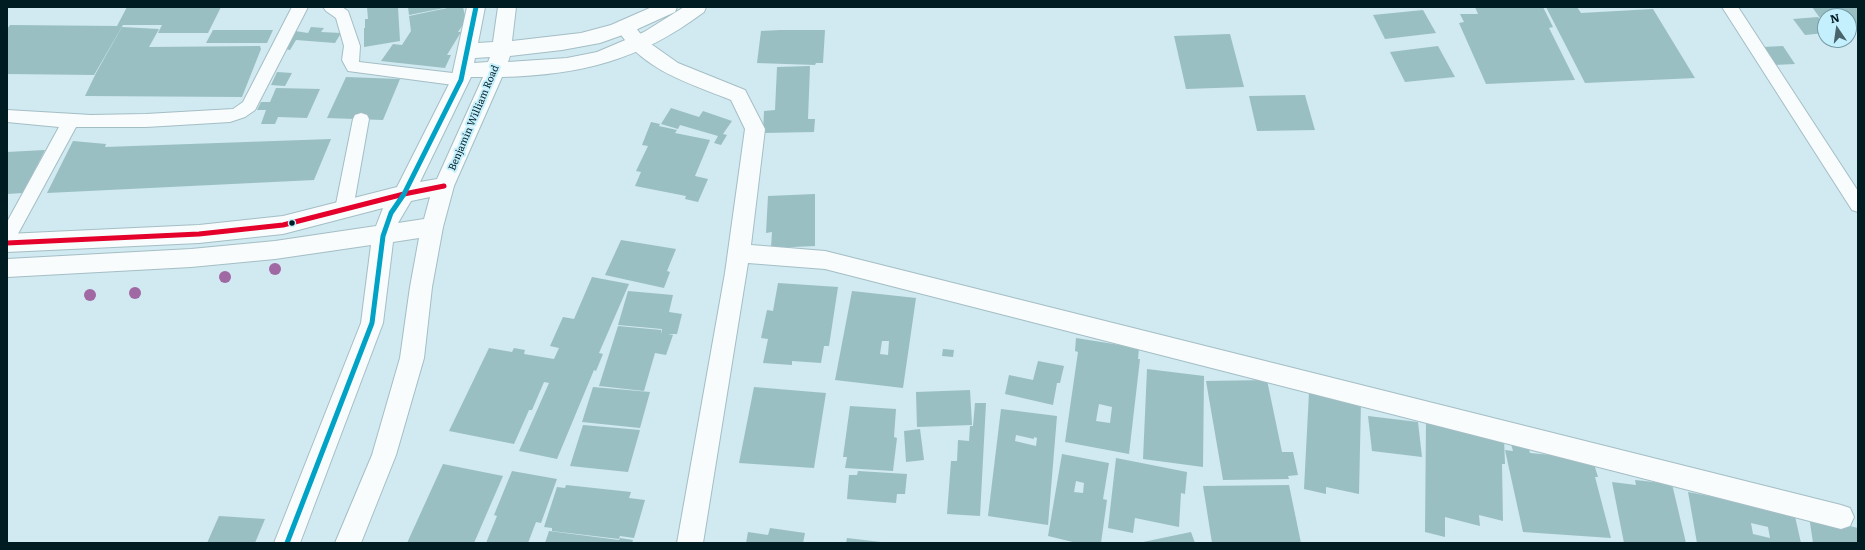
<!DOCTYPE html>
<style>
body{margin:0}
#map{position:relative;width:1865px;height:550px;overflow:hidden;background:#d1e9f0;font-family:Literata,serif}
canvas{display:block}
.frame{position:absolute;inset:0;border:8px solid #001c23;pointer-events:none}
.north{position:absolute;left:1817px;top:8px;width:40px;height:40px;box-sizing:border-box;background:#c4f0fd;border:1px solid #769ba6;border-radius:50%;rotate:347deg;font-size:11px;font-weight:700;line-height:16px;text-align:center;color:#001c23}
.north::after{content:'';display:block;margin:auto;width:14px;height:18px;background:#49646b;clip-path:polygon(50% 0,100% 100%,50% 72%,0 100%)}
</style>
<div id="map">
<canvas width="1865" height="550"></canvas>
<div class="frame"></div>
<div class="north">N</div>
</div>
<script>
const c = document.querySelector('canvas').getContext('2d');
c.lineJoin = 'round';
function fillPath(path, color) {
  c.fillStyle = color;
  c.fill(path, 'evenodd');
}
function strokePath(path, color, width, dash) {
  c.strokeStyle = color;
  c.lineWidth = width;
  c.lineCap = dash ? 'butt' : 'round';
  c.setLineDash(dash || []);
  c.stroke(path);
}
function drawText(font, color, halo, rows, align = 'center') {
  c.font = font + ' Literata,serif';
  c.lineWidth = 4;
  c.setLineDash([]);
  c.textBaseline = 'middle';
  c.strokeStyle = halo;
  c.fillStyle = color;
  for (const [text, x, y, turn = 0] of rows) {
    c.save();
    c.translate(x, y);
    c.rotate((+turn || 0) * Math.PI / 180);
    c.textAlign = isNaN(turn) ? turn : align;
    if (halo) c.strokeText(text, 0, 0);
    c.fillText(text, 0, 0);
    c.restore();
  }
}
const building = new Path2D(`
 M127 7H221L208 33H158L162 25H123L94 75 7 74V29L10 25 117 26Z
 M367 7H398L400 41 364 47V28H365V19H368Z
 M408 7H443L444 8 409 15Z
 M452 7H463L466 20 458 32H461L447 55H451L445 68 381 61 393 44 402 45 411 31 409 16Z
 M1475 7H1543L1553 27 1549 28 1575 80 1486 84 1459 23 1464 22 1460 14H1478Z
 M1546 7H1577L1581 13 1653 9 1695 78 1585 83Z
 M1812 7H1858V31H1849V16H1825V25Z
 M1423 10 1436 33 1385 39 1373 15Z
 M1818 17 1825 26V33L1805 35 1793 19Z
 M122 27 159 29 149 47 260 46 261 49 242 97 85 96 96 73Z
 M311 27 324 28 321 32 341 33 335 43 296 40 290 50 285 49 295 31 308 33Z
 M213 30H273L267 43H206Z
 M780 30H825L823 63H816L815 65 757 63 761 31Z
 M1230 34 1244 87 1186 89 1174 36Z
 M1438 46 1455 77 1405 82 1390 52Z
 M1783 46 1795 64 1774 65 1763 47Z
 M810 66 808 119H815L814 132 763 133 764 111 775 110 777 67Z
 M277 72 292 73 285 86 271 85Z
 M346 77 400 79 383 120 327 118Z
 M276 88 320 89 307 118 278 117 275 124H261L266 110H257L261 102H270Z
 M1305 95 1315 130 1257 131 1249 96Z
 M671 108 699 117 703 111 732 121 723 134 727 135 721 145 714 143 718 136 680 125 678 129 661 124Z
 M651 122 660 124 659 126 677 130 675 133 710 140 695 176 708 179 698 202 685 199 686 196 635 186 641 172 636 171 648 146 642 145Z
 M331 139 314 180 47 193 73 141 106 144 105 147Z
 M45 150 23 193 7 194V152Z
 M815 194V246L771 248 772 232 766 233 768 196Z
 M621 240 676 249 667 271 670 272 664 288 605 275Z
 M592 277 629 284 599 353 603 354 596 371 594 370 557 459 519 451 549 383 544 382 532 410H529L514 444 449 431 489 348 512 352 514 348 525 350 524 354 554 359 559 348 550 346 563 317 574 319Z
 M778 283 838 287 829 346H824L821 363 792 361V365L763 363 768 339 761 338 767 310 773 311Z
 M628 291 673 295 669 312 682 314 677 334H668L673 335 666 355 655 353 644 391 599 386 618 326 661 330V334L662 329 618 325Z
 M852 291 916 298 903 388 835 380ZM882 341H889L888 355 880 354Z
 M1076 338 1139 348 1138 359H1140L1129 454 1065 442 1078 352 1075 351ZM1099 404 1112 407 1110 423 1096 421Z
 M943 349 954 350 953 357 942 356Z
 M1038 361 1064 366 1060 383H1057L1053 405 1005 394 1009 375 1033 380Z
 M1147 369 1204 376 1203 467 1143 459Z
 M1267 380 1282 452H1293L1298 475 1288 476 1289 479 1223 480 1206 381Z
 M593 387 650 392 640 428 582 422Z
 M754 387 826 393 814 468 739 463Z
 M970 390 972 425 917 427 916 392Z
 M1309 392 1361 402 1359 494 1326 487V494L1304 489Z
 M975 403H986L980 516 947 514 951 461H957L958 440 969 441 970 426H973Z
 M850 406 896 409 894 437 897 438 893 471 845 468 847 457H843Z
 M1001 409 1057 416 1048 525 988 516ZM1016 435 1034 439V437L1037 438 1036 446 1015 441Z
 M1368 416 1418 422 1422 457 1372 451Z
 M1426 422 1504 439 1505 464H1502L1503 521 1479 515 1480 526 1445 517V537L1425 532Z
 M583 425 640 430 628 472 570 466Z
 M920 429 924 460 906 462 904 431Z
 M1511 444 1528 445 1530 453 1562 456 1594 464 1598 477H1595L1611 538 1523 532 1505 450 1513 451Z
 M1062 454 1109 463 1103 499 1107 500 1101 543H1077L1048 536ZM1076 481 1084 483 1083 493 1074 492Z
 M1116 458 1187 472 1185 494 1181 493 1179 527 1135 518 1133 533 1108 528Z
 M443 464 503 476 474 543H407Z
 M512 471 557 479 541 523 536 522 528 543H486L497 516 494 515Z
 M858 471 907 474 905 494H897L896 503 847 499 849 475H857Z
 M1635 480 1672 484 1686 543H1624L1612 482 1636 485Z
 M566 485 631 492 629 498 645 500 634 538 620 536 619 539 552 531V528L544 527 557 487 565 488Z
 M1289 485 1301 543H1212L1203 486Z
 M1688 492 1794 512 1801 543H1697ZM1751 523 1768 527 1770 538 1753 534Z
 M219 516 265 519 255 543H207Z
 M1809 516 1858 528V543H1813Z
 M770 528 805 533 803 543H746L748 532 768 535Z
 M549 531 619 540 620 538 633 540 632 543H545Z
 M1191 532 1195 543H1143V542Z
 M847 538 881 542V543H846Z`);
const lane = new Path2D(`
 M292 7H308L255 110 245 117 230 122 146 127H76L13 243 7 245V222L59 127 7 122V110L91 115 146 114 233 109 243 102Z
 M323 7H342L348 11 360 46 359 62 461 74 467 76 469 80 467 84 461 86 348 71 342 60 344 46 336 18 326 11Z
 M1722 7H1738L1858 191V212L1852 210Z
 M361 113 367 115 369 119 353 209 350 214 344 216 338 214 335 209 353 119 355 115Z`);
const street = new Path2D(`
 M625 20 632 22 644 39 678 63 745 90 765 129 751 245 825 251 1841 505 1850 508 1854 517 1850 526 1841 529 825 269 748 263 703 543H677L725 273 745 129 731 100C688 83 640 69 616 27L618 22Z`);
const secondary = new Path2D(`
 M467 7H485L478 43 493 42 498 7H516L512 41 581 33 611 25 652 7H677L675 12 631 32 600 43 562 50 510 56 508 62 567 58 597 52 644 32 684 7H706L704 12C640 60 581 75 502 77L454 186 443 227 432 287 424 358 396 455 361 543H335L372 455 400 358 410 287 419 238 393 242 383 323 300 543H274L361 323 371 245 275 259 191 267 7 277V259L191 249 275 241 376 226 383 208 283 234 199 243 7 252V234L199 225 283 216 397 187 451 80ZM490 57 488 62 474 63 475 58ZM471 77H483L437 179 420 182ZM430 197 424 219 398 223 411 201Z`);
const bus1 = new Path2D(`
 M7 243 199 234 283 225 404 194 444 186`);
const bus2 = new Path2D(`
 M287 543 372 323 383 236 391 213 404 194 461 80 476 7`);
const trees = [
 [275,269],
 [225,277],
 [135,293],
 [90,295]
];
const markers = [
 [292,223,3.5,"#001c23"]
];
const streetNames = [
 ["Benjamin William Road",474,118,-67]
];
fillPath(building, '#99bfc2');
strokePath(lane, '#a4bec5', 2);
strokePath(street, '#a4bec5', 2);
strokePath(secondary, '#a4bec5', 2);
fillPath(lane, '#f8fcfd');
fillPath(street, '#f8fcfd');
fillPath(secondary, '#f8fcfd');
strokePath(bus1, '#e4002b', 5);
strokePath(bus2, '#00a2c5', 5);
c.fillStyle = '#a069a4';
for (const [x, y] of trees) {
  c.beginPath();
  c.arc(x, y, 6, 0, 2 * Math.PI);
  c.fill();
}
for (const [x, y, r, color] of markers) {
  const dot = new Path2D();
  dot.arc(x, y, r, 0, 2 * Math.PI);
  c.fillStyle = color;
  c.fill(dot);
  strokePath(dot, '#c4f0fd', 1.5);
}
drawText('10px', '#001c23', '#c4f0fd', streetNames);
</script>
